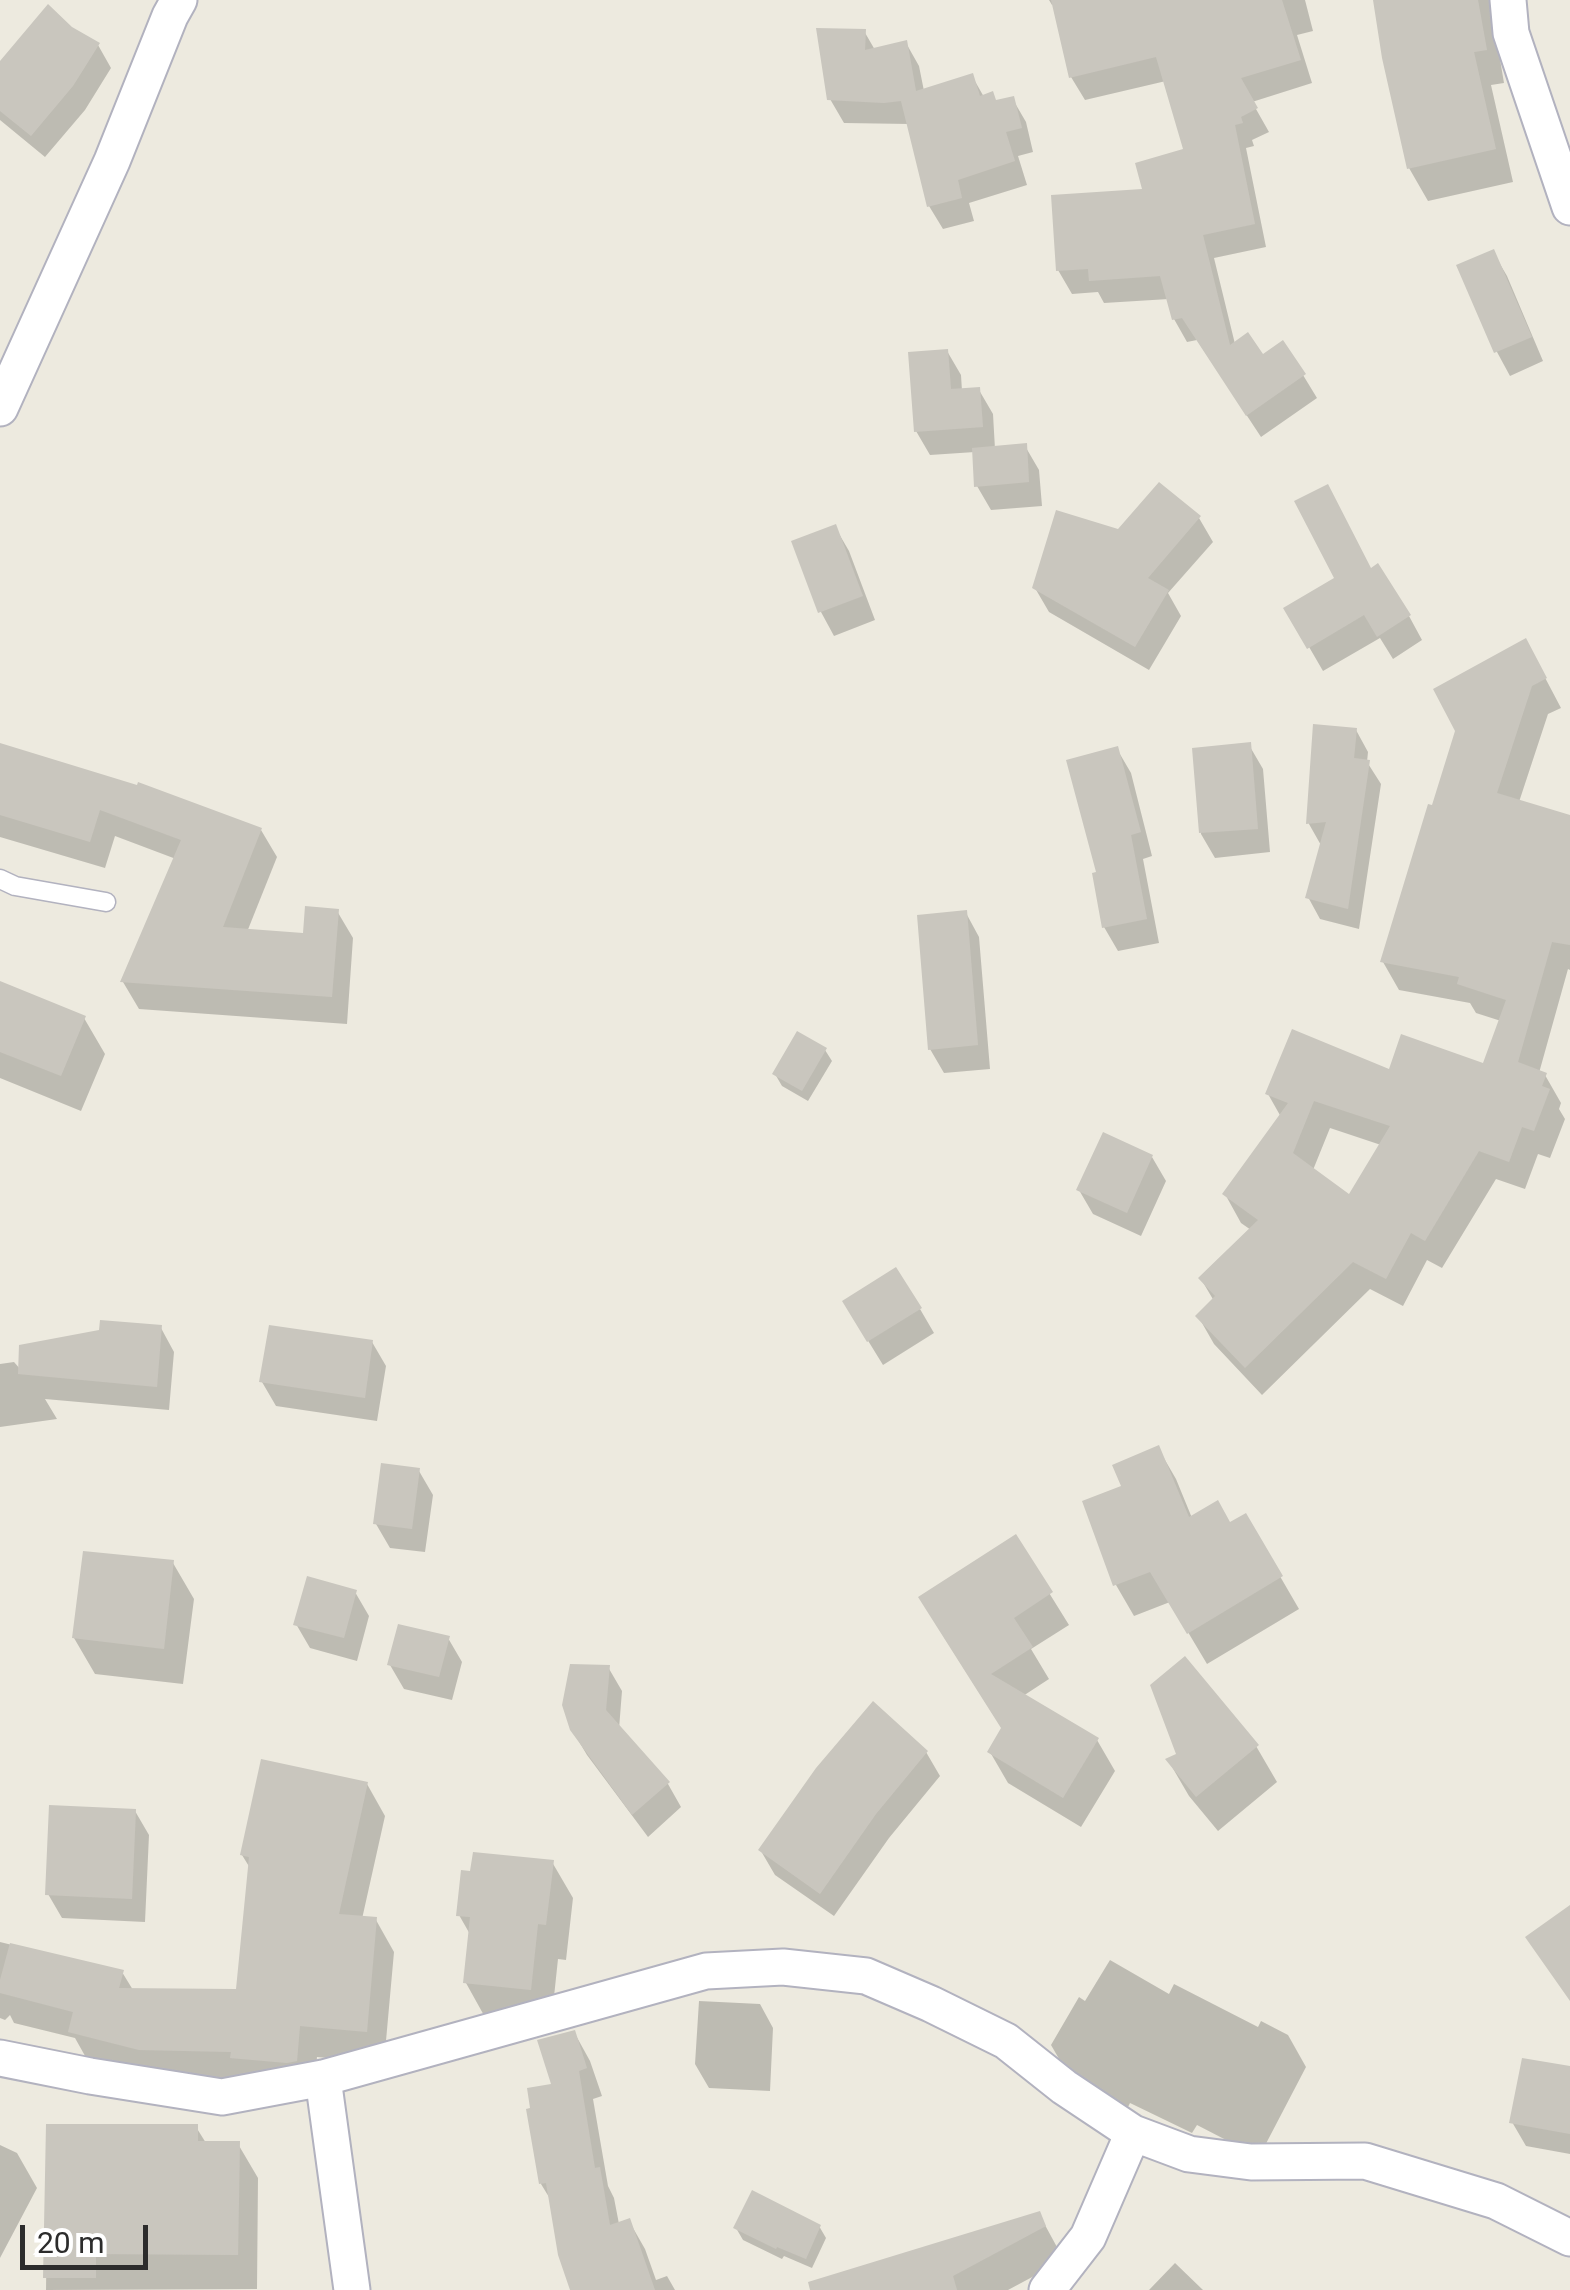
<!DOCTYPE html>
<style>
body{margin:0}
#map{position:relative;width:1570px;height:2290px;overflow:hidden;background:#edeadf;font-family:Roboto,sans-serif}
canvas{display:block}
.scale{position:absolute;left:20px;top:2225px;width:128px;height:45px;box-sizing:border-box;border:5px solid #2c2c2c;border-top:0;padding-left:12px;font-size:30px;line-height:35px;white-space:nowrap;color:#2c2c2c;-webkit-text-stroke:8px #fff;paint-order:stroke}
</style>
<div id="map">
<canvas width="1570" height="2290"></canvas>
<div class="scale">20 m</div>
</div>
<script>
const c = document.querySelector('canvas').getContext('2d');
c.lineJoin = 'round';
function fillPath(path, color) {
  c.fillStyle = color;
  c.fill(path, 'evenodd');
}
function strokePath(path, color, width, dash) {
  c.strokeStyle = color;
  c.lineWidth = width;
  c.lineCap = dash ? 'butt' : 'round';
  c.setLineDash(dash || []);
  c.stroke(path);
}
const shadow = new Path2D(`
 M1049 0H1305L1313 31 1297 35 1312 83 1252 102 1269 132 1252 140 1254 146 1246 148 1266 247 1214 258 1235 344 1303 375 1317 398 1261 437 1197 340 1187 342 1174 319 1169 299 1104 303 1098 292 1072 294 1058 270 1186 151 1166 81 1085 100 1071 77 1055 4 1052 5Z
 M1376 0H1490L1504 83 1491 85 1513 182 1428 201 1409 168Z
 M71 29 98 45 111 68 85 110 45 157 0 120V65Z
 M864 31 875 50 906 43 919 66 924 91 972 76 984 97 997 102 1012 98 1026 122 1033 152 1018 156 1027 185 969 203 974 221 943 229 929 206 909 124 844 123 830 99Z
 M1493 252 1507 276 1543 361 1510 376 1497 352 1460 267Z
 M947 351 961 375 962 391 979 390 993 414 995 449 1025 446 1039 470 1042 506 991 510 977 486 975 452 930 455 916 431Z
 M1199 518 1213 542 1168 593 1181 616 1149 670 1049 612 1035 588 1119 532Z
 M835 527 849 551 875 620 834 636 821 612 794 542Z
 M1371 571 1409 616 1422 640 1393 659 1380 638 1323 671 1287 609 1337 579Z
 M1541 670 1561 708 1548 714 1519 802 1570 819V970L1568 969 1539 1073 1545 1075 1561 1103 1559 1109 1565 1119 1550 1158 1538 1154 1525 1189 1496 1179 1442 1268 1427 1260 1403 1306 1370 1289 1262 1395 1214 1344 1198 1316 1214 1301 1201 1279 1251 1230 1241 1223 1225 1194 1281 1117 1268 1094 1390 1072 1484 1066 1501 1021 1476 1013 1470 1003 1399 990 1383 962 1433 808ZM1330 1128 1381 1145 1350 1197 1313 1170Z
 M1316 726 1356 730 1368 752 1367 762 1381 784 1359 929 1320 919 1308 897 1322 847 1309 824Z
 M1249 745 1263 769 1270 852 1215 858 1201 834 1194 750Z
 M0 746 261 830 277 857 247 932 305 936 337 911 353 938 347 1024 139 1009 123 982 176 859 115 836 105 868 0 837Z
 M1117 749 1131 773 1152 856 1143 859 1159 943 1118 951 1104 927 1099 874Z
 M966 913 979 937 990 1069 944 1073 930 1049Z
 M0 984 84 1018 105 1054 81 1111 0 1078Z
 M825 1050 832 1061 808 1101 782 1086 775 1074Z
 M1152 1157 1166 1181 1141 1236 1093 1214 1079 1190Z
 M920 1309 934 1333 883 1365 859 1326Z
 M161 1328 174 1352 169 1410 45 1399 57 1419 0 1427V1364L14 1362 21 1370Z
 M372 1342 386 1366 377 1421 276 1406 262 1382Z
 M1158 1448 1176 1479 1192 1518 1230 1525 1245 1516 1299 1609 1207 1664 1170 1602 1134 1616 1116 1585 1085 1503 1124 1488Z
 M419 1471 433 1495 425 1552 390 1548 376 1524Z
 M1015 1538 1069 1625 1031 1649 1049 1679 1023 1696 1097 1740 1115 1771 1081 1827 1008 1783 990 1752 1003 1730 939 1629Z
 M173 1563 194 1599 183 1684 95 1674 74 1638Z
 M355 1592 369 1616 357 1661 310 1648 296 1624Z
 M448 1638 462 1662 452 1700 404 1689 390 1665Z
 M608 1667 622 1691 619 1729 668 1784 681 1807 648 1837 587 1755 572 1730Z
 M1256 1746 1277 1782 1218 1831 1189 1796 1168 1760 1179 1755Z
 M926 1752 940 1776 889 1838 834 1916 775 1875 761 1851Z
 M367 1784 385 1816 362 1919 376 1920 394 1952 384 2063 317 2057 314 2093 89 2063 75 2038 14 2023 10 2015 5 2020 0 2018V1942L122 1972 133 1990 238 1992 250 1868 242 1855Z
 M135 1811 149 1835 145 1922 62 1918 48 1894Z
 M552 1862 573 1898 566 1960 558 1959 551 2025 486 2019 466 1983 471 1936 459 1915Z
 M1110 1960 1169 1994 1174 1984 1258 2027 1261 2021 1288 2035 1306 2067 1259 2157 1197 2125 1192 2133 1130 2103 1126 2111 1069 2076 1051 2045 1079 1997 1085 2001Z
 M699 2001 760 2004 773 2028 770 2091 709 2088 695 2064Z
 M574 2032 590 2061 602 2096 593 2099 608 2186 614 2198 619 2224 629 2221 645 2249 656 2280 667 2276 675 2290H573L552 2202 541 2184 554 2086Z
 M1570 2069V2154L1526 2146 1512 2122Z
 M48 2126 196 2127 206 2143 238 2144 258 2178 257 2289 46 2290Z
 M0 2145 17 2153 37 2188 0 2258Z
 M1039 2214 1064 2260 1008 2290H850Z
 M819 2226 826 2238 812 2268 784 2256 782 2259 743 2240 736 2228Z
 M1175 2263 1203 2290H1149Z`);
const building = new Path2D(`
 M1051 0H1282L1301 60 1241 78 1258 108 1241 117 1243 123 1235 125 1255 224 1203 235 1230 345 1248 332 1263 354 1283 340 1306 374 1246 416 1182 318 1172 320 1160 276 1089 281 1088 269 1056 271 1051 195 1142 189 1135 163 1183 149 1156 57 1069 78Z
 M1373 0H1478L1487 50 1474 52 1496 149 1407 169 1382 58Z
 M48 4 72 27 100 43 73 86 31 136 0 111V61Z
 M816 28 866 29 865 50 907 40 916 91 973 73 980 96 993 91 996 100 1014 96 1022 128 1006 132 1015 161 958 180 962 198 927 207 901 101 884 103 827 100Z
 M1494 249 1532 337 1494 353 1456 265Z
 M948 349 951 389 980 387 983 427 914 432 908 352Z
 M1027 443 1029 482 974 487 972 448Z
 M1159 482 1201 516 1148 578 1169 590 1135 647 1032 588 1056 510 1118 529Z
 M1328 484 1371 568 1378 563 1411 615 1377 637 1364 615 1307 649 1283 608 1334 578 1294 501Z
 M836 524 863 596 818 613 791 541Z
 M1526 638 1547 678 1532 686 1497 793 1570 815V945L1552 942 1518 1062 1547 1073 1542 1086 1550 1089 1534 1131 1522 1127 1509 1162 1479 1151 1425 1241 1411 1233 1386 1279 1353 1262 1245 1368 1195 1316 1215 1296 1198 1278 1258 1220 1222 1194 1288 1103 1265 1094 1292 1029 1389 1069 1401 1034 1483 1063 1506 1000 1457 984 1459 977 1380 962 1428 804 1432 805 1455 731 1433 689ZM1314 1101 1390 1126 1349 1194 1293 1153Z
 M1313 724 1357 728 1354 758 1370 760 1348 909 1305 898 1326 822 1306 824Z
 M1251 742 1258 829 1199 833 1192 748Z
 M0 743 137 785 138 782 262 828 223 927 303 933 305 906 339 909 332 997 120 982 181 840 100 810 90 842 0 815Z
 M1118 746 1141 832 1131 835 1147 919 1102 928 1092 873 1096 872 1066 760Z
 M967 910 978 1045 928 1050 917 915Z
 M0 981 86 1016 61 1076 0 1052Z
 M797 1031 827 1048 802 1091 772 1074Z
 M1103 1132 1153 1155 1127 1213 1076 1190Z
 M896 1267 922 1308 867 1342 842 1301Z
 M100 1320 162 1325 157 1387 18 1374 19 1345 99 1330Z
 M269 1325 373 1340 365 1398 259 1382Z
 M1159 1445 1189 1517 1218 1500 1230 1522 1246 1513 1283 1576 1187 1634 1150 1572 1113 1586 1082 1501 1121 1486 1112 1465Z
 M381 1463 420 1468 412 1529 373 1524Z
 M1016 1534 1053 1592 1014 1618 1033 1647 991 1674 1099 1738 1063 1798 987 1752 1001 1728 918 1597Z
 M83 1551 174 1560 164 1649 72 1638Z
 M307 1576 357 1590 344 1638 293 1625Z
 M398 1624 450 1636 439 1677 387 1665Z
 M1185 1656 1259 1745 1196 1797 1165 1759 1176 1754 1150 1685Z
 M570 1664 610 1665 606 1710 670 1782 632 1815 570 1730 562 1705Z
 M873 1701 928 1751 876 1814 820 1894 758 1850 816 1768Z
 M261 1759 368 1782 339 1914 377 1917 367 2032 300 2026 297 2061 287 2063 230 2058 231 2052 139 2050 68 2032 73 2012 0 1993V1980L10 1943 124 1970 119 1988 236 1989 249 1857 240 1855Z
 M49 1805 136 1809 132 1899 45 1895Z
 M473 1852 554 1860 546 1925 538 1924 531 1990 463 1983 470 1917 456 1916 461 1870 470 1871Z
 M1570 1905V2001L1525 1937Z
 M575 2030 587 2068 579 2071 595 2168 600 2167 610 2225 630 2218 655 2290H570L558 2255 546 2183 539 2184 526 2109 530 2108 527 2088 551 2084 537 2040Z
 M1522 2058 1570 2066V2134L1509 2123Z
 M46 2124H198V2141H240L238 2255 96 2254V2278H43Z
 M752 2190 821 2225 806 2259 777 2247 776 2249 733 2228Z
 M1040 2211 1046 2226 953 2276 957 2290H810L808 2282Z`);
const lane = new Path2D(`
 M0 879 15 886 106 902`);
const street = new Path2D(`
 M1508 0 1511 33 1570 207
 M0 408 112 161 170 16 179 0
 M0 2058 90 2076 222 2097 323 2078 706 1971 783 1967 866 1976 931 2004 1006 2041 1064 2087 1133 2133 1189 2154 1251 2162 1365 2161 1496 2201 1570 2238
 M323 2078 352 2290
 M1047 2290 1088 2237 1133 2133`);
fillPath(shadow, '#0003');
fillPath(building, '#c9c6be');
strokePath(lane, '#b2b2bf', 21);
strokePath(street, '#b2b2bf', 39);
strokePath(lane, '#fff', 18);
strokePath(street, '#fff', 35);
</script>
